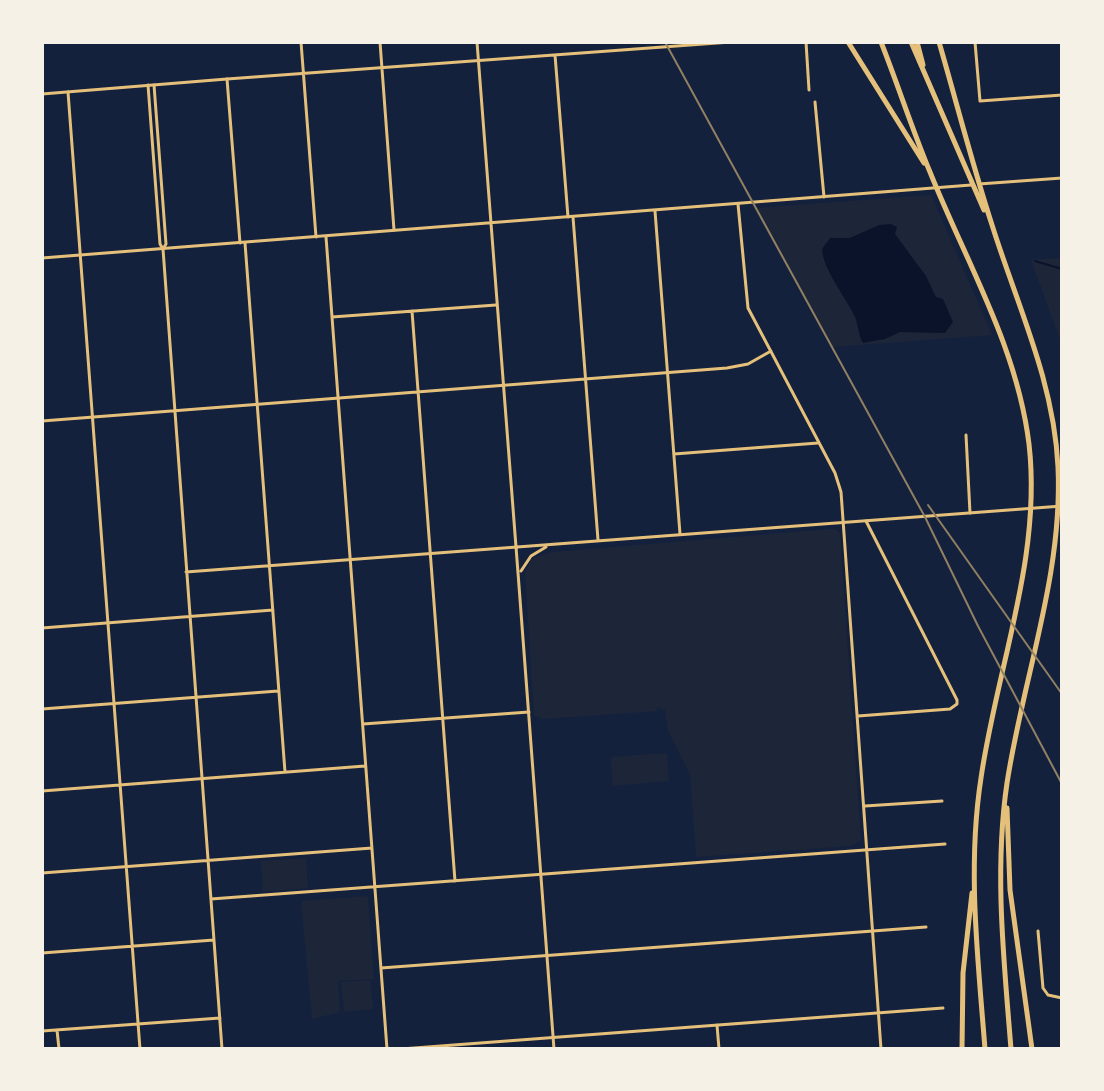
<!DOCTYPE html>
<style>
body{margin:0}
#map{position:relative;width:1104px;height:1091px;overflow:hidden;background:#14213d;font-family:Quicksand,sans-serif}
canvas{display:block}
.frame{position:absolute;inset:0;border:44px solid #f6f1e7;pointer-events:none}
</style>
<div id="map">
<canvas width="1104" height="1091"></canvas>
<div class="frame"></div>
</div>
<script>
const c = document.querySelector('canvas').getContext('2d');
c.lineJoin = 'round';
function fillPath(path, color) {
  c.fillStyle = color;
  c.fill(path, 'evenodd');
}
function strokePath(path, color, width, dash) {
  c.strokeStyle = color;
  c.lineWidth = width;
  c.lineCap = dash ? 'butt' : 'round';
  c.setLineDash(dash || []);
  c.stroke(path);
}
const green = new Path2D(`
 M931 195 992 335 832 347 754 208Z
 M1062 258V345L1031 260Z
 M830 529H836L840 534 861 840 852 846 696 857 690 774 668 730 665 710 657 707V711L544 719 534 716 525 571 533 558 552 552Z
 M667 753 669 781 613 786 611 757Z
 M306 858 308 888 263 892 261 861Z
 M368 896 374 979 338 981 340 1012 312 1019 301 901Z
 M370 980 373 1009 344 1012 341 982Z`);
const water = new Path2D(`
 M891 224 897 227 895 234 926 276 936 297 943 299 953 322 945 333 900 332 885 339 863 343C857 333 859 323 853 313 844 295 823 269 822 249L830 238H850L879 225Z`);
const stream = new Path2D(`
 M1035 261 1062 269`);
const minor = new Path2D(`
 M301 42 316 237
 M380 42 394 230
 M806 42 809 90
 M975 42 980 101 1062 95
 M555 55 568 217
 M148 85 160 244 163 249 222 1049
 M154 85 166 244 163 249
 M68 92 140 1049
 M815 102 824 197
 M738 204 748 308 835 473 841 492 881 1049
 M655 211 680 534
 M573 217 598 540
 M326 237 387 1049
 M240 243 227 79 731 42
 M245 243 285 772
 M412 311 455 881
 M332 317 496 305
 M42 421 727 368 748 364 771 351
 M966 435 970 513
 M674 454 818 443
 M186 572 517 547
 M42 628 273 610
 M42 709 278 691
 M858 716 950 709 957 704V700L866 521
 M363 724 529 712
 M42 791 365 766
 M865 806 942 801
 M42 873 372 848
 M211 899 945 844
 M1038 931 1043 988 1048 995 1062 998
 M42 953 214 940
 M381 968 926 927
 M717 1025 719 1049
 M57 1030 59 1049
 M42 1031 220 1018
 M401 1049 943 1008`);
const tertiary = new Path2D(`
 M477 42C502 378 530 713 554 1049
 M42 94 227 79
 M979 184 1062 178
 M42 258 971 185
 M517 547 1062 506
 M521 571 531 556 546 547`);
const motorway = new Path2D(`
 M848 42 924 163
 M881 42C898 85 912 129 930 172 966 262 1017 346 1029 444 1042 557 997 667 981 778 967 868 978 959 985 1049
 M911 42 984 210
 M917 42 923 65
 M939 42C957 104 973 167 993 228 1018 307 1054 382 1058 467 1063 575 1023 678 1007 783 994 871 1004 961 1011 1049
 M1007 808 1010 890 1032 1049
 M962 1049 963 973 972 893`);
const rail = new Path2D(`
 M665 42 925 517 978 626 1062 784
 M928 505 1062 694`);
fillPath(green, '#1d2539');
fillPath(water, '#0b132b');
strokePath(stream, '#0b132b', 2);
strokePath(minor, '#e5c07b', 3);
strokePath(tertiary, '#e5c07b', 3);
strokePath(motorway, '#e5c07b', 5);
strokePath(rail, '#918062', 2);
</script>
